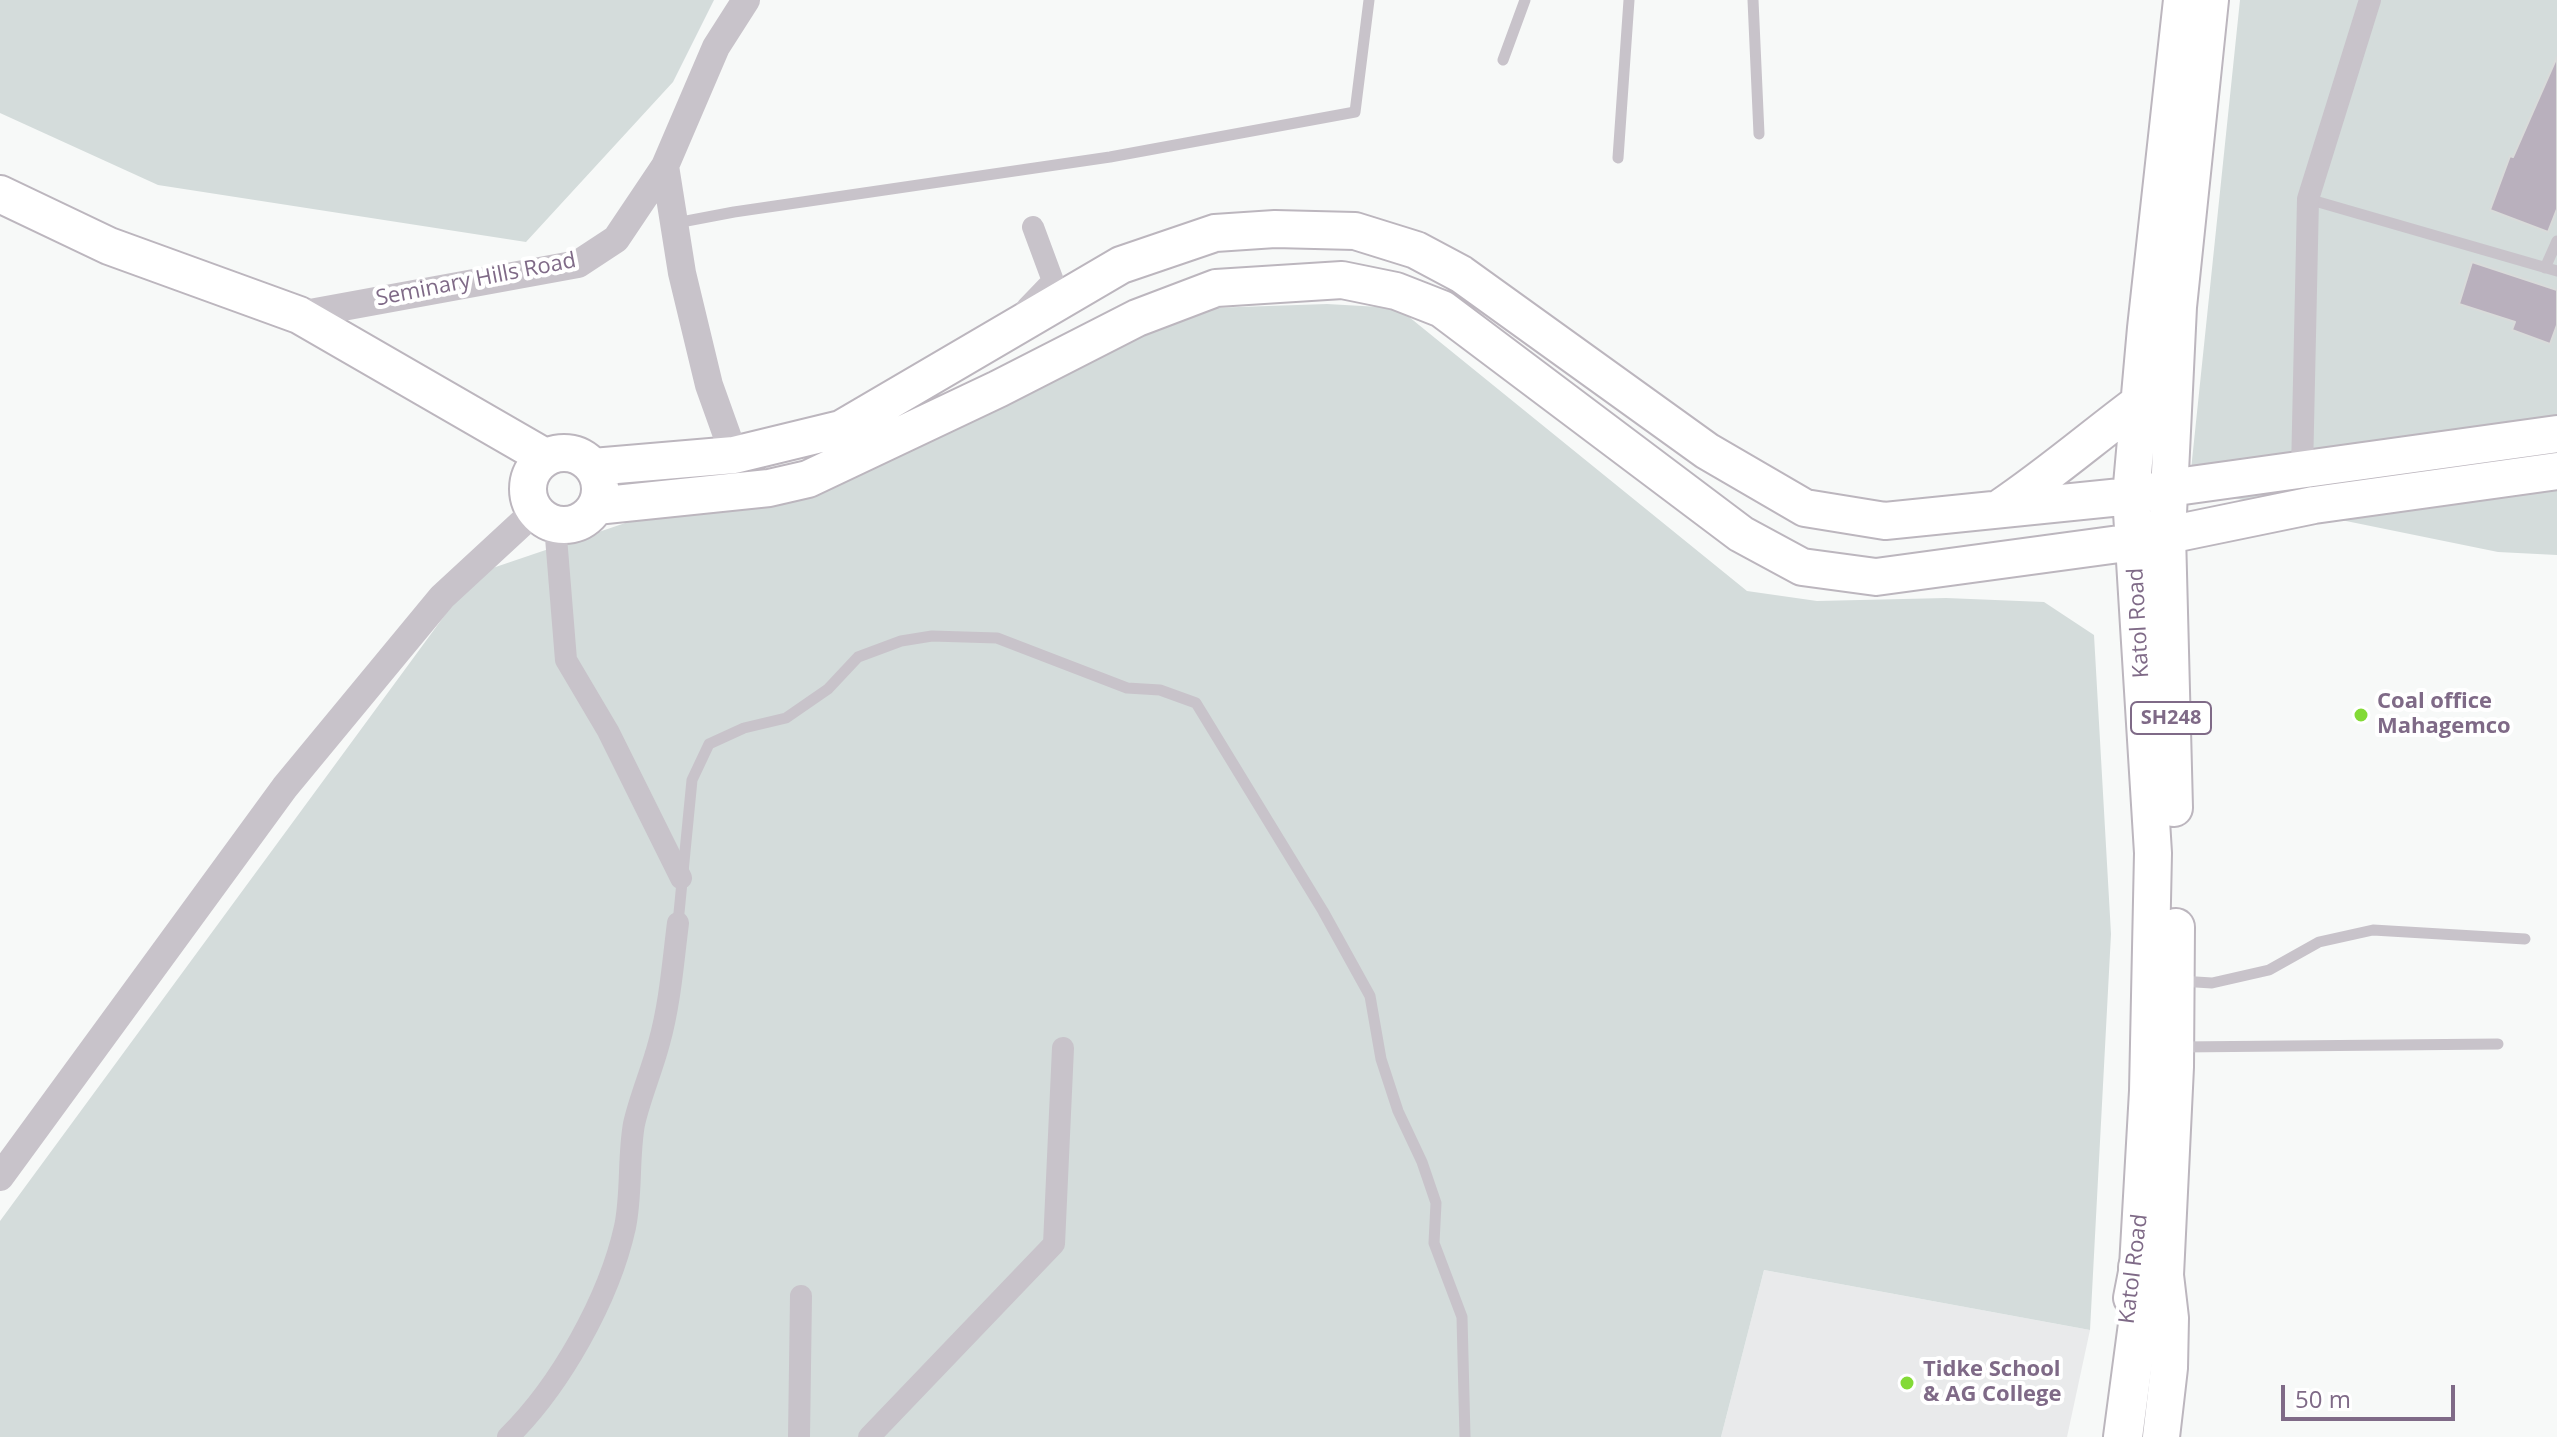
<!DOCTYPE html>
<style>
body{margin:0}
#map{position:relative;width:2557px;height:1437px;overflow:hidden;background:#f7f9f8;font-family:"Open Sans",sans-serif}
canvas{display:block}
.scale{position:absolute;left:2281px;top:1385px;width:174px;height:36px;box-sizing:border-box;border:4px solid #7f6a87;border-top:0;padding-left:10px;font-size:24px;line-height:28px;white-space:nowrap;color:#7f6a87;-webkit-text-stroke:6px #fff;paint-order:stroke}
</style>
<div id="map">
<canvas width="2557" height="1437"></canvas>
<div class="scale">50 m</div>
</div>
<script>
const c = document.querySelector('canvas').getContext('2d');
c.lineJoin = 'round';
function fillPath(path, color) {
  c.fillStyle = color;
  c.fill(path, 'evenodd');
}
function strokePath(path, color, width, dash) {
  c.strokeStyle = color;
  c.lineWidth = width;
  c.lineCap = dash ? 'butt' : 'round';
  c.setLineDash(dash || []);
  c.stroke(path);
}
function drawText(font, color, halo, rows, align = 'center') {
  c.font = font + ' "Open Sans",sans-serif';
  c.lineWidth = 8;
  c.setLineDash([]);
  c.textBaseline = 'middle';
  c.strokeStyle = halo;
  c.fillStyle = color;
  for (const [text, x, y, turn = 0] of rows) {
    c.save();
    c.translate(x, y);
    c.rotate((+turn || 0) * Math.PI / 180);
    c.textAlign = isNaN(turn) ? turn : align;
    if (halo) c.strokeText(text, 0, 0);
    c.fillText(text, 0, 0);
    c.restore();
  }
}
const built = new Path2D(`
 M1764 1270 2090 1330 2067 1437H1721Z`);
const green = new Path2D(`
 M0 0H714L673 82 526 242 158 185 0 113Z
 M2240 0H2557V555L2498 552 2189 489Z
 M1327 304 1398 308 1747 591 1817 601 1946 598 2044 602 2094 635 2111 934 2090 1330 1764 1270 1721 1437H0V1221L475 574 634 520 712 501 1210 308Z`);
const building = new Path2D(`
 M2557 57V209L2548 232 2490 210 2510 156 2513 157Z
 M2472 262 2557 290V325L2550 344 2512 330 2515 322 2459 304Z`);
const service = new Path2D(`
 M1753 0 1759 134
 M1503 60 1525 0
 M1618 158 1629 0
 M2308 199 2557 271
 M676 223 734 212 1110 157 1355 112 1369 0
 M2545 268 2557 241
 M678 923 692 780 709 744 744 728 786 718 828 689 858 657 901 641 932 636 997 638 1127 688 1160 690 1196 703 1323 911 1370 996 1381 1059 1398 1111 1422 1162 1436 1203 1434 1243 1462 1317 1465 1437
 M2180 981 2212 983 2269 970 2319 942 2373 930 2525 939
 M2180 1047 2498 1044`);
const minor = new Path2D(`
 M1027 308 1053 281 1033 227
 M2302 471 2308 199 2370 0
 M555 525 566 660 608 731 681 878
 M508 1437C560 1386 609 1299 625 1227 632 1193 628 1158 634 1124 640 1097 652 1070 659 1043 670 1004 673 962 678 923
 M799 1437 801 1296
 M869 1437 1054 1244 1063 1048`);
const tertiary = new Path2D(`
 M665 166 682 273 709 385 734 455
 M299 315 578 264 616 239 665 166 716 47 746 0
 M0 1177 285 787 442 597 534 512`);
const primary = new Path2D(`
 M0 194 109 246 299 315 545 457
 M528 489a36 36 0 1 1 72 0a36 36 0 1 1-72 0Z
 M593 467 734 455 841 429 1121 265 1215 233 1275 229 1355 231 1416 250 1461 274 1707 451 1805 508 1885 521 2131 496 2169 488 2557 434
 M596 506 769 488 808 479 998 389 1137 318 1216 288 1342 280 1396 291 1442 309 1741 534 1802 567 1876 577 2134 542 2314 505 2557 471
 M2000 508C2049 475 2093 437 2140 402
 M2174 808 2167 534 2178 307 2210 0
 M2132 1298 2138 1267 2148 1091 2153 853 2131 496 2146 328 2182 0
 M2161 1437 2169 1368 2170 1318 2165 1275 2175 1067 2176 927`);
const trunk = new Path2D(`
 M2123 1437 2140 1309 2138 1267`);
const markers = [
 [2361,715,8,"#83da36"],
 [1907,1383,8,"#83da36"]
];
const shields = [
 [2171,718,80]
];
const shieldNames = [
 ["SH248",2171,718]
];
const streetNames = [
 ["Seminary Hills Road",476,280,-11],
 ["Katol Road",2139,623,-93],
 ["Katol Road",2134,1269,-83]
];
const poiNames = [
 ["Coal office",2377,702],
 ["Mahagemco",2377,727],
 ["Tidke School",1923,1370],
 ["& AG College",1923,1395]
];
fillPath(built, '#e9eaeb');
fillPath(green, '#d4dcdb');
fillPath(building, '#b9b0bd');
strokePath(building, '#d9dbda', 2);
strokePath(primary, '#bcb6be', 40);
strokePath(trunk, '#bbb6bd', 42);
strokePath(service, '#c8c3ca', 11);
strokePath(minor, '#c8c3ca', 22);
strokePath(tertiary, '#c8c3ca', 28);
strokePath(primary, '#fff', 36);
strokePath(trunk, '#fff', 38);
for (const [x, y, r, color] of markers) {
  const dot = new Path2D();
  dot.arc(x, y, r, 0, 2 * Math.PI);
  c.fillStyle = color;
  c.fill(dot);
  strokePath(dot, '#fff', 3);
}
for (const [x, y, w] of shields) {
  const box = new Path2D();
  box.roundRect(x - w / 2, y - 16, w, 32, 6);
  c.fillStyle = '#fff';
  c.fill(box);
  strokePath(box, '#7f6a87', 2);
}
drawText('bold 20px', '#7f6a87', null, shieldNames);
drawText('22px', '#7f6a87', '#fff', streetNames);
drawText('bold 22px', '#7f6a87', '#fff', poiNames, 'left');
</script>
